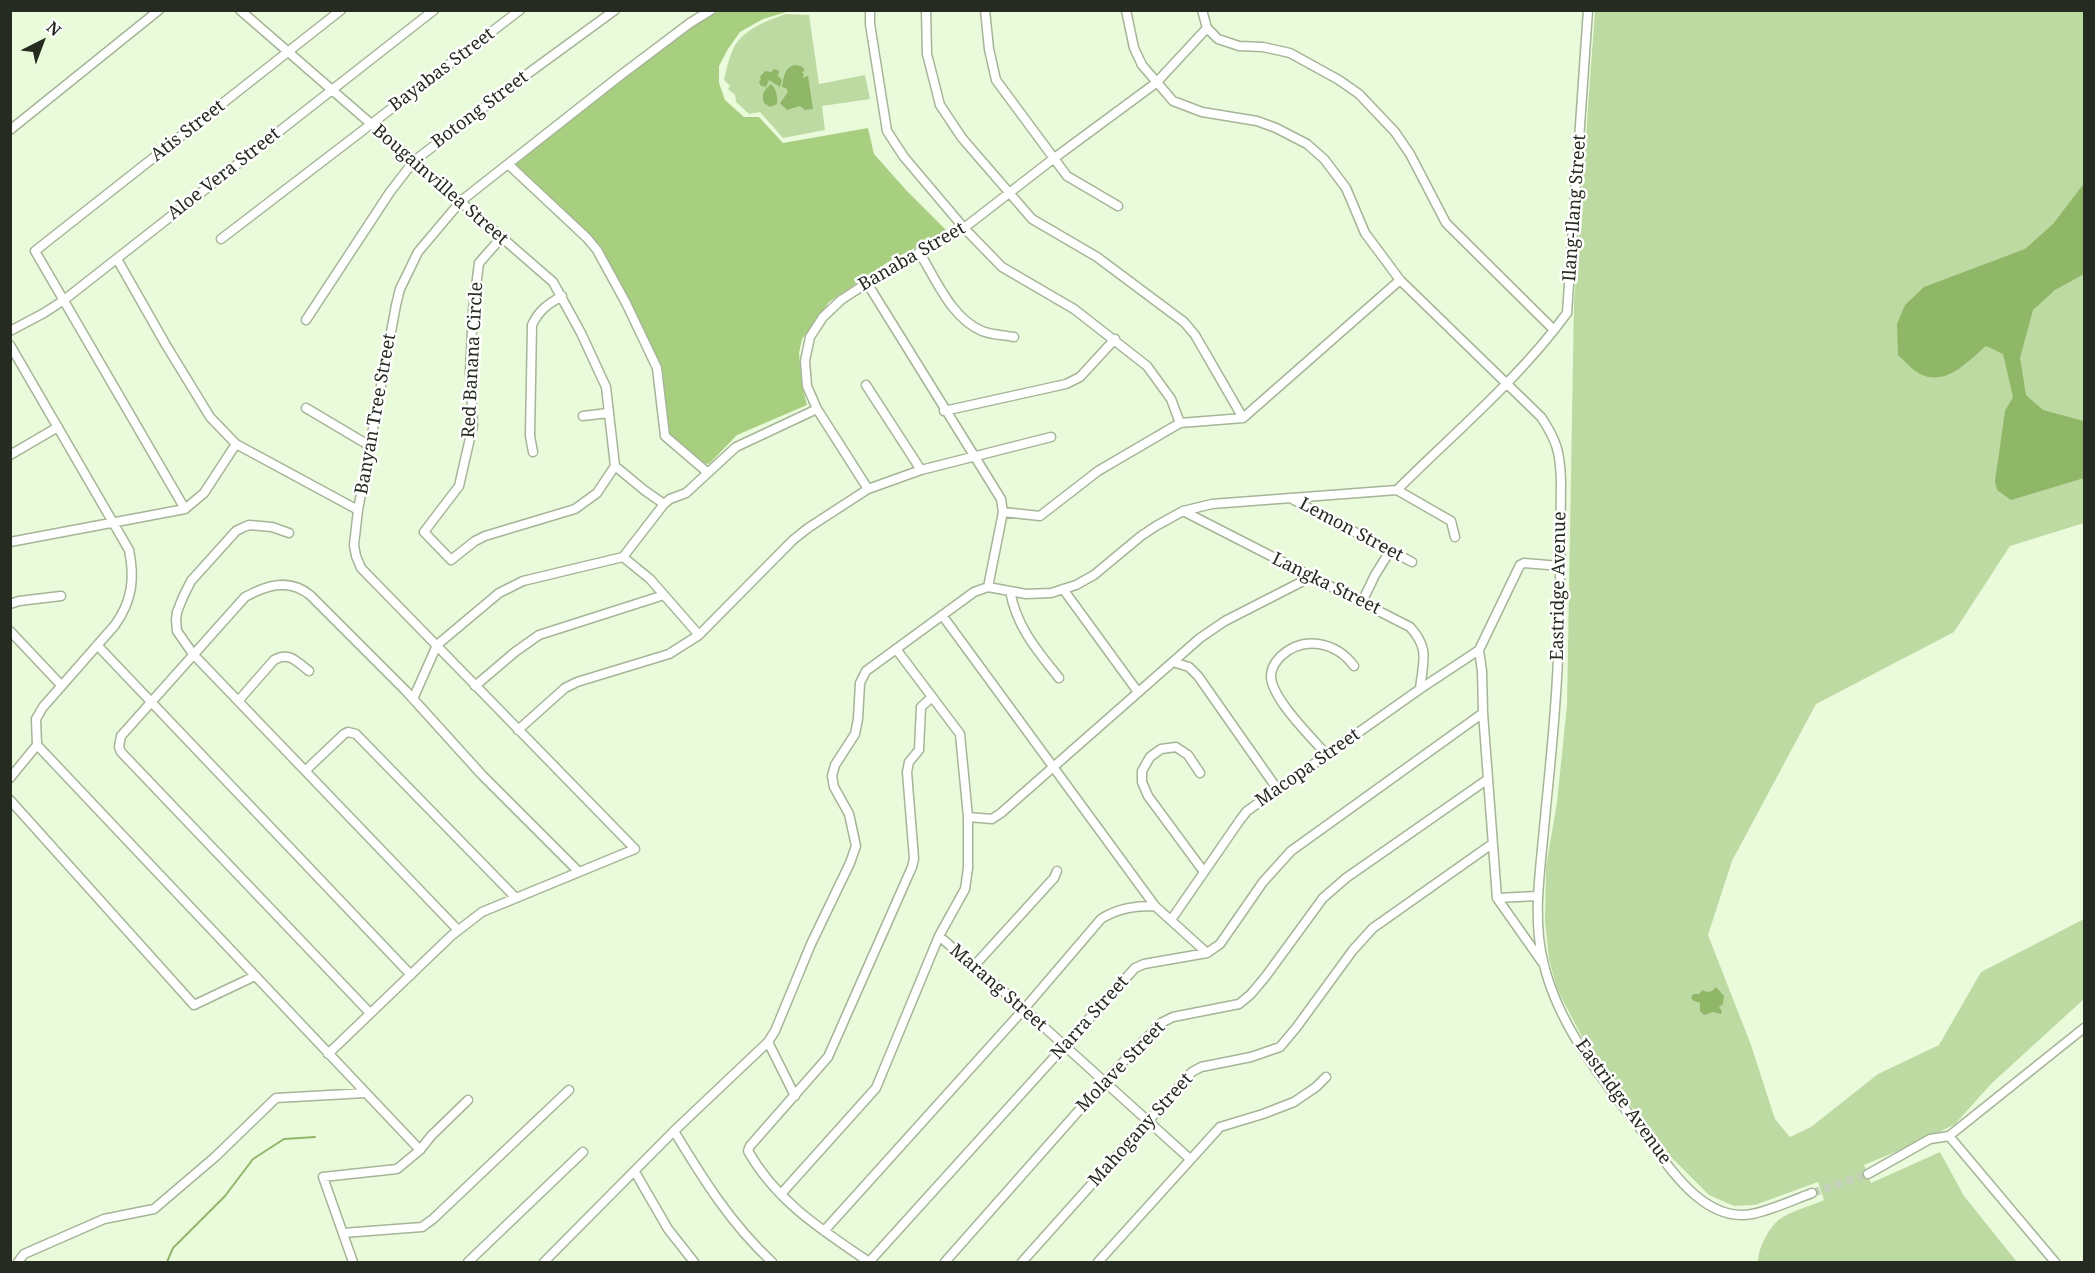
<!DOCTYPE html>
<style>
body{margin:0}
#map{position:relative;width:2095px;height:1273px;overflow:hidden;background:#eafbdc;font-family:"Noto Serif",serif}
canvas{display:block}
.frame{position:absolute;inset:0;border:12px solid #252b20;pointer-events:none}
.north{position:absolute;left:12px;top:12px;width:60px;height:60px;-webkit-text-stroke:4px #fff;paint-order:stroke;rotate:42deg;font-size:16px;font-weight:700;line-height:24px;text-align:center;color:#252b20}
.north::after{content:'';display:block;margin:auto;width:21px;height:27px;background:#252b20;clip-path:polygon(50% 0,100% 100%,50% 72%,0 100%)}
</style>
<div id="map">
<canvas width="2095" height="1273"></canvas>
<div class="frame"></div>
<div class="north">N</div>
</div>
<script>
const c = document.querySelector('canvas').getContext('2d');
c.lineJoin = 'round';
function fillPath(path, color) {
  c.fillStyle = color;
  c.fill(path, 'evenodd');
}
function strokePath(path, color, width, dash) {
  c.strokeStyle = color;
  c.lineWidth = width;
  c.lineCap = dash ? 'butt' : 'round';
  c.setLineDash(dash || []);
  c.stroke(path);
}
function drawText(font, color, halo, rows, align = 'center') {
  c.font = font + ' "Noto Serif",serif';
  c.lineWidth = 5;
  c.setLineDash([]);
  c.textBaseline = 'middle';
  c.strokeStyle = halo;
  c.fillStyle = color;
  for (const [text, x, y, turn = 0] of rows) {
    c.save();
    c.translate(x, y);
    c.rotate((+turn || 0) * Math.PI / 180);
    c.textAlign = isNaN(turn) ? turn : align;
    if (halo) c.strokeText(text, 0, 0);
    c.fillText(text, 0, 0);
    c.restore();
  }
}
const green = new Path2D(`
 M1595 11H2084V523L2010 546 1954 632 1816 704 1732 861 1708 935 1751 1045 1775 1119 1790 1137 1811 1127 1878 1074 1939 1045 1981 972 2084 919V999L1992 1083 1955 1124 1926 1139 1864 1165 1871 1183 1940 1152 1964 1196 2017 1262H1758C1758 1248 1770 1224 1783 1217 1795 1210 1810 1206 1824 1200L1818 1182 1755 1205 1734 1206 1709 1195 1662 1148 1589 1050 1557 989 1549 959 1545 921 1546 867 1557 802 1567 705 1574 302Z
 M786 14 809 15 819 84 865 75 870 99 822 106 825 130 783 138 760 112 749 114 736 102 735 95 728 89 730 86 724 80C726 71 728 61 732 52 740 30 766 21 786 14Z`);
const forest = new Path2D(`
 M719 11H820L810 12 790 11 763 19 740 32 728 49 719 66V83L725 100 744 117H759L783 143 868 128 874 154 906 190 947 231 888 262 829 302 802 339 799 353 802 386 807 405 737 435 709 464 703 463 668 435 663 372 601 246 512 164 692 27Z`);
const water = new Path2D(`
 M794 65 801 66 805 70 802 72 804 75 802 78 808 76 813 109 805 110 800 106 787 110 780 103 788 92 786 88 782 87C784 77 784 68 794 65Z
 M774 69 779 71 778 76 782 80 780 87 769 80 766 87 761 86 759 82 761 79 760 77 765 71 771 72Z
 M771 84C776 88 778 97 777 104L770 107 764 103C761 94 764 90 771 84Z
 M2082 186H2084V274L2055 290 2033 310 2020 358 2026 395 2043 410 2084 421V478L2011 500 1997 490 1995 481 2005 411 2013 397 2003 354 1986 346C1968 361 1946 387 1920 374 1912 370 1905 361 1898 355L1897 324 1905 305 1924 287 2025 249 2053 224Z
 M1716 987 1724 996 1723 1004 1719 1007 1722 1011 1721 1014 1713 1012 1704 1015 1700 1011V1003L1694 1001 1691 998 1693 994H1699L1703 990 1706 992 1712 991Z`);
const stream = new Path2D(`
 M167 1262 173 1248 225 1196 253 1159 284 1139 315 1137`);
const minorTunnel = new Path2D(`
 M1812 1193 1868 1174`);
const minor = new Path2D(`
 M240 10 553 282 581 333 606 387 615 466 644 490 664 504
 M870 10V24L887 131 904 157 964 228 1002 267 1074 309 1147 366 1171 399 1180 423
 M926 10 927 54 940 105 962 138 1032 219 1097 257 1184 322 1195 335 1243 418
 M985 10 989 49 996 80 1067 176 1118 206
 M1126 10 1134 48 1142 65 1173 101 1202 112 1257 121 1276 128 1307 144 1324 159 1346 188 1365 233 1400 280 1541 417C1557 441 1560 452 1561 481 1560 556 1561 632 1555 708 1552 751 1547 795 1543 839 1539 880 1533 924 1544 965 1560 1030 1606 1083 1645 1135 1670 1168 1704 1223 1752 1214 1772 1210 1793 1200 1812 1193
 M1202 10 1207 28 1218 39 1239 46 1263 47 1290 53 1339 80 1359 94 1395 132 1410 154 1446 223 1554 330
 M10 130 159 10
 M508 164 587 238 597 250 626 303 657 368 665 436 707 472
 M501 238 479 263 473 310 470 372 473 425 459 486 424 532 451 560 475 541 485 536 575 509 597 493 615 466
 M221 239 520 10
 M919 252C936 279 951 318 982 331 992 335 1004 335 1014 337
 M117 259 166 345 210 417 236 444 358 510
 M867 283 1001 499 1003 512 988 587
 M306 320 390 192 414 161 526 75 615 10
 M10 331 44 313 64 300 434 10
 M10 345 129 550C135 579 132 601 115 625L43 707 36 719 37 745 420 1150
 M866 385 921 470
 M306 408 370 446
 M944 411 1066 384 1080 377 1115 339
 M583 416 608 413
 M533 452 530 436 532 325C539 310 548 304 562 296
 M10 455 58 427
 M868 489 817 409 807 386 805 361 810 337 823 317 841 300 867 283 964 228 1053 159 1156 83 1207 28
 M1397 490 1451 521 1455 537
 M1290 498 1412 562
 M185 509 35 251 341 10
 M1183 511 1410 627C1430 649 1423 661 1420 689
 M1003 512 1040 516 1098 471 1180 423 1243 418 1400 280
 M289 533 272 527 249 525 242 528 236 531 191 581 183 597 177 612 176 620 177 631 193 654 458 930
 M10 542 185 509 204 493 236 444
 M623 557 650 579 699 635
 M1063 589 1138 692
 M1010 591C1017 628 1037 650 1059 678
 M1362 602 1375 575 1390 551
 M10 604 19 601 61 596
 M942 615 1155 906 1207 953
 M10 631 61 685
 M97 645 411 975
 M1479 650 1482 671 1483 713 1497 898
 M1479 650 1520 565 1524 563 1560 566
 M1173 662 1189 667 1198 676 1278 790
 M475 686 515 652 539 635 664 595
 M413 699 437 645 499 593 523 581 623 557 664 504 670 499 686 493 736 447 817 409
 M239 700 274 660C289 651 297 662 309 671
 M518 730 565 688 577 682 669 654 699 635 793 540 808 528 868 489 921 470 1051 437
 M1327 755C1312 738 1271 698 1271 676 1271 667 1276 661 1281 656 1304 635 1336 642 1354 666
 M306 770 344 734 348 732 356 734 516 898
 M1200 773 1188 755 1176 747 1161 749 1150 757 1142 771V782L1148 796 1204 872
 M10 778 37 745
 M10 800 194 1005 255 976
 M968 817 992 819 1001 813 1200 638 1225 621 1311 577
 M1497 898 1542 962
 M1497 898 1537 896
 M1171 920 1240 820 1247 811 1420 689 1479 650
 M939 936 1024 1009 1190 1159
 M974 966 1054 878 1057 871
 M370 1013 121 752 119 747 121 736 245 597C267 585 289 578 310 595L406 691 482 775 579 872
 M768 1042 795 1096
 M328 1054 451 936 482 912 635 849 361 568 356 556 354 545 358 510 396 305 400 289 418 252 461 201 621 75 690 23 711 10
 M674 1131C703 1179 731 1224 772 1262
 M1949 1136 2055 1262
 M635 1172 668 1229 694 1262
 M1868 1174 1930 1139 1949 1136 2084 1028
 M781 1194 876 1088 939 936 965 889 968 868V817L960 734 896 649
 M824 1231 1024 1009 1101 919C1118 908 1135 906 1155 906
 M343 1233 422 1227 433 1219 569 1090
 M18 1262 24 1254 104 1219 154 1209 215 1157 276 1098 365 1093
 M353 1262 323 1177 397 1169 420 1150 431 1136 468 1100
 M468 1262 583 1152
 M544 1262 674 1131 768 1042 775 1031 811 944 850 863 856 846 849 814 834 787 832 776 835 765 855 734 858 719 860 683 866 671 974 592 988 587 1026 594 1051 593 1076 585 1094 575 1141 536 1156 526 1183 511 1212 504 1397 490C1454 433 1519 379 1567 313L1588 10
 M869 1262 1135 968 1144 964 1207 953 1220 944 1263 882 1291 851 1483 713
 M869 1262C822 1230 777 1202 748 1151L750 1146 828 1057 912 867 914 859 907 772 909 762 919 750 921 707 932 697
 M945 1262 1104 1082 1161 1023 1173 1017 1239 1004 1251 994 1266 976 1323 898 1346 878 1488 779
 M1022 1262 1192 1072 1201 1067 1251 1057 1280 1047 1296 1028 1353 950 1373 928 1492 844
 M1098 1262 1220 1127 1263 1114 1294 1102 1316 1087 1326 1077`);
const streetNames = [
 ["Bayabas Street",442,70,-37],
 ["Botong Street",480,110,-37],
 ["Atis Street",188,131,-38],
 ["Aloe Vera Street",224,174,-38],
 ["Bougainvillea Street",440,185,41],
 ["Ilang-Ilang Street",1575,208,-86],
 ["Banaba Street",912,257,-30],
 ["Red Banana Circle",473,360,-87],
 ["Banyan Tree Street",376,414,-80],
 ["Lemon Street",1351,530,28],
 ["Langka Street",1326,584,26],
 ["Eastridge Avenue",1559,586,-89],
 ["Macopa Street",1308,768,-35],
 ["Marang Street",998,988,41],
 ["Narra Street",1090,1018,-48],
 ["Molave Street",1121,1067,-46],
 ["Eastridge Avenue",1623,1102,54],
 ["Mahogany Street",1141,1130,-48]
];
fillPath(green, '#bedaa3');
fillPath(forest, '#a8cf7f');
fillPath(water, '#90b667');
strokePath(stream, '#90b667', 2);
strokePath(minorTunnel, '#c3d1b6', 8, [8, 4]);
strokePath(minor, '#a5b597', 11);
strokePath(minor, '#fff', 8);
drawText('18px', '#252b20', '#fff', streetNames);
</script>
